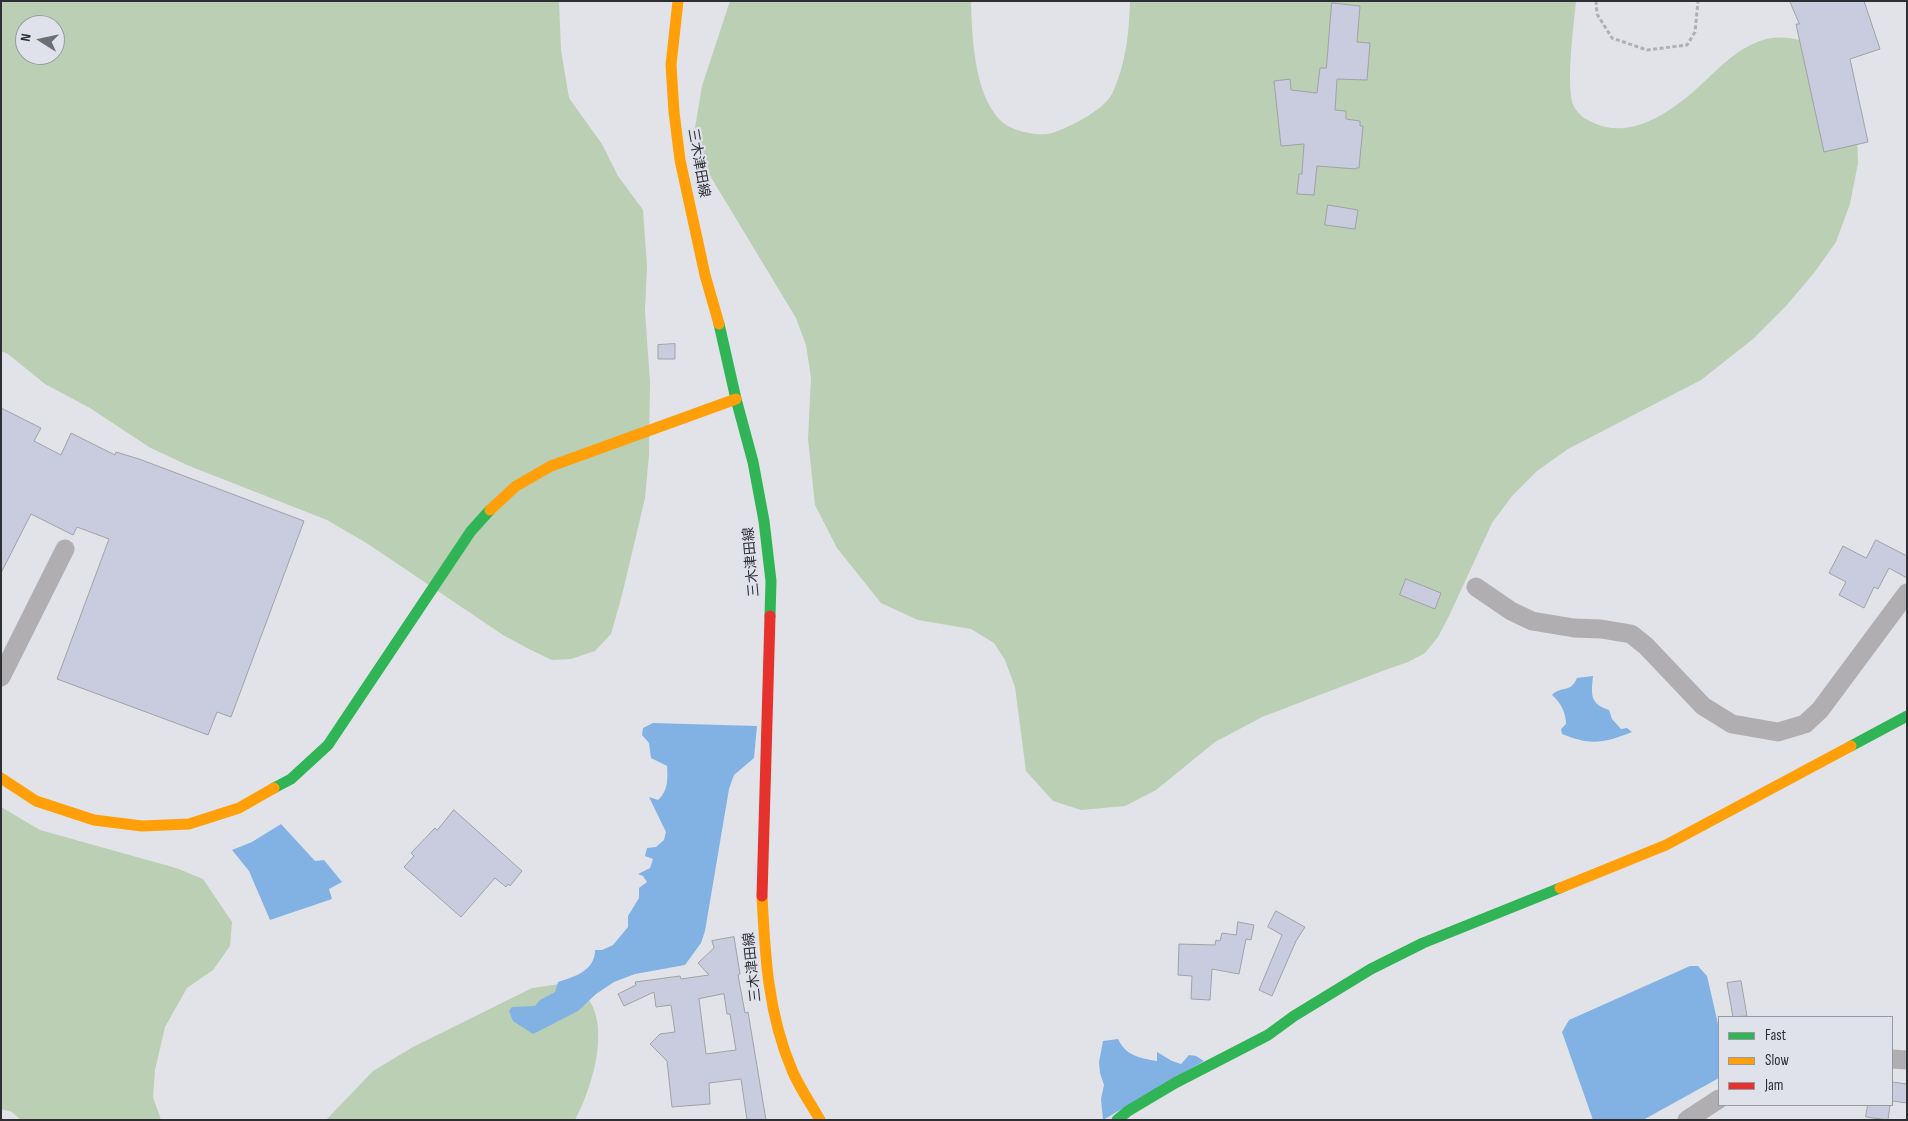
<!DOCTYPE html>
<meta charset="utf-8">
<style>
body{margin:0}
#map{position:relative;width:1908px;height:1121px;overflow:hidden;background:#e2e3e8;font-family:"Sofia Sans Condensed",sans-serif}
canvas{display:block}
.frame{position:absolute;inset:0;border:2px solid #2e2f33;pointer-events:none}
.legend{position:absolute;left:1718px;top:1016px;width:175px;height:90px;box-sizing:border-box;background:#dfe1eb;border:1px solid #989aa1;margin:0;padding:6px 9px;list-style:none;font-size:15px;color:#2e2f33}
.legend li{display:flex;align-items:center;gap:10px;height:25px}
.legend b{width:25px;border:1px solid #989aa1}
.north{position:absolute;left:15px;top:15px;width:50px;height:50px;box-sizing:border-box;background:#dfe1eb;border:1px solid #989aa1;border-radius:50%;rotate:280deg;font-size:14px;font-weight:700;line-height:20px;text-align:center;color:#2e2f33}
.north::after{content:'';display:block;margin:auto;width:18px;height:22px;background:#6d6e72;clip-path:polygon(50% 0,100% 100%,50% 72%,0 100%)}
</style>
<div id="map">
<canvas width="1908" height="1121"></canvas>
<div class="frame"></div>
<ul class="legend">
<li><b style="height:6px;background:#30b455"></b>Fast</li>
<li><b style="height:6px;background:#ff9f0a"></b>Slow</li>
<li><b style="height:6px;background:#e5322d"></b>Jam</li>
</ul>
<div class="north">N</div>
</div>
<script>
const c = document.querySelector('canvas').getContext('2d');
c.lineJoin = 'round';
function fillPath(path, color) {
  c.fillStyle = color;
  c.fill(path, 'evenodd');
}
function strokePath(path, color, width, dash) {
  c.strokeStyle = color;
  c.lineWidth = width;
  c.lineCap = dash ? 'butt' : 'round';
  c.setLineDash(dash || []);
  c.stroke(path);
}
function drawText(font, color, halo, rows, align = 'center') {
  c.font = font + ' "Sofia Sans Condensed","Noto Sans JP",sans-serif';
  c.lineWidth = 4.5;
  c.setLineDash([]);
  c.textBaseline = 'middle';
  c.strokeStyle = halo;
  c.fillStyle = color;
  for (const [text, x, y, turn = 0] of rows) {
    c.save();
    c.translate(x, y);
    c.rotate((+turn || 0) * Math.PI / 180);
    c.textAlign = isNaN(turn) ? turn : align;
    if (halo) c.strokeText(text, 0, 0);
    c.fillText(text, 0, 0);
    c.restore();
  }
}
const green = new Path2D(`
 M1 1H559L561 50 569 98 602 144 618 176 643 210 647 266 645 311 650 382 649 455 645 498 622 595 611 634 595 651 571 659 552 660 529 649 503 635 368 544 327 520 187 465 149 447 90 408 45 384 8 354 1 351ZM25 25H55V55H25Z
 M730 1H971C972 37 974 95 1001 121 1011 131 1039 137 1052 133 1068 128 1104 110 1112 94 1126 64 1129 34 1130 1H1576C1574 24 1565 88 1574 107 1579 115 1586 120 1594 123 1623 137 1655 121 1678 104 1705 85 1725 56 1755 43 1770 36 1788 36 1803 41L1857 133 1858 163 1850 204 1836 242 1814 273 1786 306 1753 339 1701 380 1568 449 1537 471 1512 496 1492 523 1449 616 1438 637 1425 653 1408 662 1385 670 1262 717 1215 742 1156 790 1125 806 1081 810 1053 801 1026 771 1015 687 1005 660 994 643 971 629 918 620 881 603 837 548 815 505 808 439 811 378 806 345 796 318 706 169 695 128 702 86Z
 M1 807 40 830 176 868 203 879 232 922 230 946 213 970 187 988 165 1027 155 1070 153 1097 161 1120H21L12 1112 1 1109Z
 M560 984C567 986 577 987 582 992 614 1020 592 1089 575 1120H326L373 1071 413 1047 532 988Z`);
const water = new Path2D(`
 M1593 676C1591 695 1590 704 1609 710L1612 719 1621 729 1627 728 1632 732C1604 743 1591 746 1562 734L1561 729 1566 724C1566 713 1561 703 1552 695 1562 685 1570 694 1577 678Z
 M653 723 757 726 754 758 734 775 729 789 705 931 701 943 685 965 635 974 614 982 596 994 578 1011 533 1034 513 1021 509 1011 512 1007 535 1006 540 1000 555 992 558 982C574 977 595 971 595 950H602L613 945 628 927V916L639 898V888L647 882 643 876 638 874 650 868 653 859 645 856 647 848 656 847 664 840 666 832 649 797 658 800C668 791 668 779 667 766L651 758 649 743 642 735 643 728Z
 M281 824 315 861 324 860 342 882 329 889 332 899 270 920 249 871 232 850 252 842Z
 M1690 966H1698L1707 976 1719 1028V1078L1643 1120H1593L1562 1032 1569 1020Z
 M1118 1039C1126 1056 1140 1058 1157 1061V1052L1172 1061 1181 1064 1189 1055 1196 1056 1204 1061 1103 1120 1101 1099 1104 1085 1100 1073 1099 1062 1103 1041Z`);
const building = new Path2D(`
 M1790 1H1864L1880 49 1850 59 1868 142 1824 152 1796 24H1799Z
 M1332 3 1360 6 1357 42 1370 43 1367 80 1337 79 1335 110 1346 111V119L1360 121V126H1363L1359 168H1356V169L1317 166 1314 195 1297 194 1299 174H1302L1304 144 1281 146 1274 81 1290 79 1291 90 1317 93 1320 68H1326Z
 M1328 205 1358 210 1355 229 1325 225Z
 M675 344V359H658V345Z
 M1 408 41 428 34 441 61 455 71 433 115 455 116 452 139 459 304 521 231 717 217 712 208 735 57 679 109 539 77 527 73 535 31 514 1 573Z
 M1876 540 1907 556V578L1889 568 1878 589 1874 587 1864 608 1839 595 1846 582 1829 573 1843 546 1866 558Z
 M1406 579 1441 593 1435 609 1400 595Z
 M454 810 522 871 510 886 508 884 506 887 495 878 461 917 404 867 414 856 411 853 435 828 437 830Z
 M1276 911 1305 927 1296 941 1272 996 1259 990 1282 935 1268 927Z
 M1238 922 1254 925 1251 940 1246 939 1239 974 1212 969 1210 1000 1191 999 1192 976 1178 975 1179 944 1215 945 1216 940 1220 941 1222 933 1236 935Z
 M734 937 740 974 738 975 745 1013 748 1012 766 1120H747L741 1079 709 1083 710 1104 672 1107 667 1061 650 1044 660 1034 675 1032 671 1005 656 1007 654 992 624 1006 618 994 636 985 635 982 680 976 681 979 709 975 698 963 714 948 712 941ZM724 994 727 1014H730L736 1050 706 1054 699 999Z
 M1741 981 1747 1016 1733 1017 1727 983Z
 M1892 1082 1907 1084V1103L1892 1101Z
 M1868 1105H1890L1888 1120 1866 1117Z`);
const path = new Path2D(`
 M1596 1 1597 14 1612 38 1647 50 1687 45 1695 32 1698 1`);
const street = new Path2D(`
 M1476 587 1511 611 1532 621 1574 628 1601 629 1631 634 1646 646 1703 706 1732 724 1778 732 1805 724 1820 710 1907 593
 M1 677 65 549
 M1892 1059 1907 1060
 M1687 1120 1719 1099`);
const fast = new Path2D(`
 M719 324 736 399 753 462 764 521 771 581 770 616
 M1851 746 1907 716
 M274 788 291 779 328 745 471 531 490 510
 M1117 1120 1128 1111 1175 1083 1268 1035 1294 1016 1371 969 1423 943 1560 888`);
const slow = new Path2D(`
 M678 1 671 65 674 112 680 160 705 275 719 324
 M490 510 516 486 551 466 736 399
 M1 778 36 801 94 820 142 826 189 824 239 808 274 788
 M1560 888 1666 845 1851 746
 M762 896C765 956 768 1014 792 1070 799 1087 811 1104 820 1120`);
const jam = new Path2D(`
 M762 896 770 616`);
const streetNames = [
 ["三木津田線",698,163,80],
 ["三木津田線",752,562,-95],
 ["三木津田線",753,967,-96]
];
fillPath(green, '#bacfb3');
fillPath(water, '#82b2e4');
fillPath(building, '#c9cbde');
strokePath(building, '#a1a2a5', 1);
strokePath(path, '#b0afb2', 3, [4, 2.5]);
strokePath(street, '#b0aeb0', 19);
strokePath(fast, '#30b455', 11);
strokePath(slow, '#ff9f0a', 11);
strokePath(jam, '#e5322d', 11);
drawText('14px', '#2e2f33', '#dfe1eb', streetNames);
</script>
